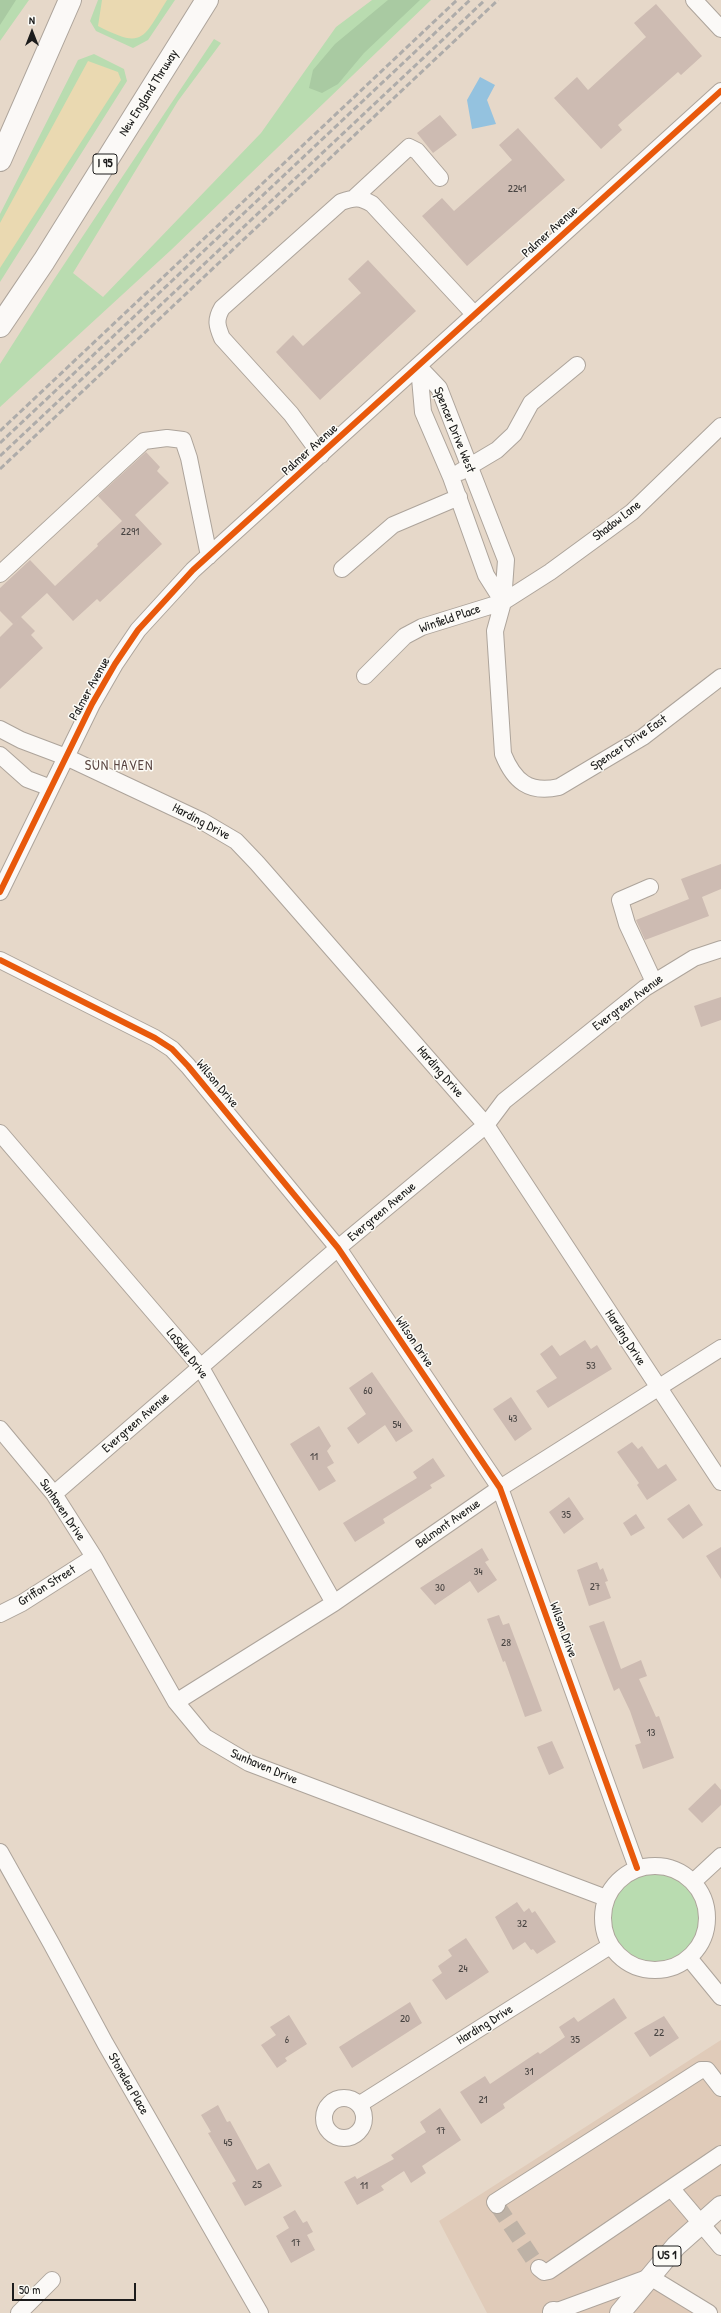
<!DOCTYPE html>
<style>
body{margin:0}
#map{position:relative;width:721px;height:2313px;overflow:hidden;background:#e6d8c9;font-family:"Patrick Hand",sans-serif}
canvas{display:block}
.north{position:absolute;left:12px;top:12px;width:40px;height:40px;-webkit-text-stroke:3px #fdfcf7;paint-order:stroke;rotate:0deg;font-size:11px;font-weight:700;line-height:16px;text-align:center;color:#1c1c1c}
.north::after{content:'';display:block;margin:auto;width:14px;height:18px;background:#1c1c1c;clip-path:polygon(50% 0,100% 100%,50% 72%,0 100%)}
.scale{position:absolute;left:12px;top:2283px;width:124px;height:18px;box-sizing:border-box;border:2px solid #1c1c1c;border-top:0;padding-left:5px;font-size:12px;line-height:14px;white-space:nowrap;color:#1c1c1c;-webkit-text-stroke:3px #fdfcf7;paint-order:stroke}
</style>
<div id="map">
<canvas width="721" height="2313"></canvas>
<div class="north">N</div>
<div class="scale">50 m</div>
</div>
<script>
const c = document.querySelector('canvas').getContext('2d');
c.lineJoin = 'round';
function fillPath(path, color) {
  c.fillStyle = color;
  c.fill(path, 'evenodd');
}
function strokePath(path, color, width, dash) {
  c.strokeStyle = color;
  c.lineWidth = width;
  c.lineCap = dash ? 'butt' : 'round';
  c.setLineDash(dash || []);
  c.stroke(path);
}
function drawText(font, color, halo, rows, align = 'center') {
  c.font = font + ' "Patrick Hand",sans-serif';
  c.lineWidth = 3;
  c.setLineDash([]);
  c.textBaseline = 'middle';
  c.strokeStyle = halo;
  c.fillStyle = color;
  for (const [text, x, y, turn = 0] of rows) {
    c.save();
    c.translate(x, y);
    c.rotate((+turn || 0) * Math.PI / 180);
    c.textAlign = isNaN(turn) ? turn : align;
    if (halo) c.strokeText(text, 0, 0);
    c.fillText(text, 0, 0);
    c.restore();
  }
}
const built = new Path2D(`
 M721 2040V2216L650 2283 700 2313H487L439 2221Z`);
const green = new Path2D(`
 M0 0H29L0 41Z
 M98 0H175L148 40 133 48 96 31 90 21Z
 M372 0H431L171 250 0 407V364L53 281 214 39 221 43 178 101 73 273 103 297 261 133 336 27Z
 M94 54 124 69 127 81 0 282V214L78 60Z
 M608 1917a47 47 0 1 1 94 0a47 47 0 1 1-94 0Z`);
const forest = new Path2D(`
 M0 0H16L0 25Z
 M388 0H420L364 53 338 84 322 93 309 88 313 70 335 44Z`);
const sand = new Path2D(`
 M102 0H167C143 38 144 50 98 26Z
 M88 61 118 72 121 80 0 268V223Z`);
const water = new Path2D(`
 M480 77 495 85 487 100 496 124 472 129 467 100Z`);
const building = new Path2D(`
 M656 4 702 56 681 75 678 72 618 125 622 130 601 149 554 98 577 77 588 90 646 37 634 23Z
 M440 115 457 135 433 153 417 133Z
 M518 128 565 180 467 266 422 216 442 198 454 211 512 160 499 145Z
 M368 260 416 311 320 400 276 352 293 335 303 346 361 293 348 279Z
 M146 452 160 467 157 471 169 483 135 515 162 544 100 602 97 599 73 621 47 593 21 617 35 631 31 635 43 648 0 689V637L19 618 13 624 0 611V588L30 560 55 586 98 546 97 544 122 521 98 496Z
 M721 864V889L702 897 709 916 645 940 636 920 689 899 681 879Z
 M721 997V1020L701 1027 694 1006Z
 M585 1340 591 1349 597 1345 612 1369 548 1408 536 1391 557 1378 540 1354 552 1345 560 1356Z
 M372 1372 413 1431 396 1442 385 1425 358 1444 347 1428 366 1414 349 1388Z
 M511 1397 532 1429 515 1441 493 1409Z
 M319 1426 331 1446 327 1451 334 1463 327 1467 336 1481 319 1491 290 1444Z
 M632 1442 638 1449 642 1446 658 1469 666 1464 677 1480 647 1500 637 1485 639 1483 617 1452Z
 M433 1458 445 1476 430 1485 432 1488 383 1519 385 1523 355 1542 343 1523 417 1478 413 1472Z
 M569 1497 584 1519 564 1534 549 1512Z
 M689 1504 703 1525 683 1539 667 1519Z
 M636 1514 645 1528 631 1536 623 1523Z
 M721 1547V1579L706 1556Z
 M482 1548 489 1560 485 1562 497 1580 478 1593 470 1581 435 1605 420 1588Z
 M597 1562 600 1570 603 1568 608 1581 605 1582 611 1598 589 1606 577 1570Z
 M499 1615 503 1625 509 1623 542 1711 525 1717 505 1661 503 1662 487 1619Z
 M604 1621 621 1669 641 1660 647 1676 639 1679 656 1717 659 1716 674 1758 643 1769 635 1745 641 1743 630 1711 619 1688 614 1691 589 1626Z
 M552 1741 564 1768 549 1775 537 1747Z
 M715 1783 721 1790V1805L702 1823 688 1809Z
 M517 1902 524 1912 529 1908 532 1913 535 1911 556 1942 537 1954 533 1949 531 1950 525 1942 513 1950 495 1917Z
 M466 1938 489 1972 446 2000 432 1980 442 1973 438 1966 452 1956 448 1950Z
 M614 1998 627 2018 503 2104 505 2108 481 2124 460 2092 485 2076 490 2084 538 2052 540 2054 565 2037 559 2027 574 2017 578 2022Z
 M410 2002 422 2023 352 2068 339 2047Z
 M289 2015 307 2044 285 2058 287 2061 277 2068 261 2045 276 2035 270 2027Z
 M664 2016 679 2038 650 2057 634 2033Z
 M218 2105 227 2122 230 2121 257 2170 269 2163 282 2186 245 2206 232 2183 236 2181 208 2133 211 2132 201 2115Z
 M440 2108 461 2140 422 2166 426 2173 411 2183 404 2171 381 2186 384 2190 357 2205 344 2182 355 2176 357 2179 394 2159 391 2155 426 2132 420 2122Z
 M295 2210 303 2223 307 2221 313 2232 307 2235 315 2250 291 2263 276 2236 289 2228 283 2217Z`);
const minorTunnel = new Path2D(`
 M497 2205 539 2268`);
const minor = new Path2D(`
 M694 0 721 29
 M355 197 409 147 417 151 440 178
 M419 367 439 388 506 560 503 602 495 631 503 754C514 781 529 794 559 787L643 737 721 677
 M419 367 423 412 451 477 486 575 503 602
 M321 455 291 414 222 338C217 326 215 320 222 308L341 202C355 197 360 197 372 204L475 315
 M460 472 497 450 514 434 531 403 577 365
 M342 569 393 525 459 497
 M0 574 144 441 167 438 183 440 189 458 209 556
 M365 676 405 636 422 627 503 602 550 572 632 512 721 426
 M0 729 21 740 66 757 202 821 236 841 257 863 486 1125 721 1482
 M0 755 27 779 51 788
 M650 887 620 900 627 924 654 982
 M0 892 92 704 115 664 138 630 193 570 721 91
 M0 960 155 1038 172 1049 188 1066 338 1248 500 1488 637 1868
 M0 1133 200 1366 334 1603
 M0 1429 54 1494 94 1557 176 1702 205 1737 249 1763 606 1898
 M54 1494 338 1248 486 1125 504 1101 645 988 694 958 721 949
 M0 1614 22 1603 94 1557
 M176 1702 334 1603 500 1488 721 1348
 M0 1852 51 1943 105 2043 260 2313
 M603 1918a52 52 0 1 1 104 0a52 52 0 1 1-104 0Z
 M693 1882 721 1856
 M689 1958 721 1997
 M324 2118a20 20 0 1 1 40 0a20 20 0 1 1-40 0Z
 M360 2104 610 1946
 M671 2188 721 2247
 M497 2205 495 2202 701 2070H707L721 2088
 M539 2268 544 2272 549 2271 721 2154
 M19 2313 52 2280
 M552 2313 650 2277 709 2313`);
const major = new Path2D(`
 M553 2312 560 2313
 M620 2313 676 2246 721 2206`);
const highway = new Path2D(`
 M0 160 70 0
 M0 326 44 261 207 0`);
const rail = new Path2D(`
 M0 431 457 0
 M0 443 470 0
 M0 456 485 0
 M0 469 498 0`);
const cycleway = new Path2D(`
 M0 892 92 704 115 664 138 630 193 570 721 91
 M0 960 155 1038 172 1049 188 1066 338 1248 500 1488 637 1868`);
const numberNames = [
 ["2241",517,189],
 ["2291",130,532],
 ["53",591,1366],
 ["60",368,1391],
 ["43",513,1419],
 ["54",397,1425],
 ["11",314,1457],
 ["35",566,1515],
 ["34",478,1572],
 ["27",595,1587],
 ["30",440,1588],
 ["28",506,1643],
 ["13",651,1733],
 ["32",522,1924],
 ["24",463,1969],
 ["20",405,2019],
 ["22",659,2033],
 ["6",287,2040],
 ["35",575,2040],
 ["31",529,2072],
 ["21",483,2100],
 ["17",441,2131],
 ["45",228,2143],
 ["25",257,2185],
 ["11",364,2186],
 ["17",296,2243]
];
const shields = [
 [105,164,24],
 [667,2256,28]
];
const shieldNames = [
 ["I 95",105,164],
 ["US 1",667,2256]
];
const streetNames = [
 ["New England Thruway",149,93,-58],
 ["Palmer Avenue",550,232,-42],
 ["Spencer Drive West",454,430,68],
 ["Palmer Avenue",310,450,-42],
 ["Shadow Lane",617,521,-38],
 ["Winfield Place",450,619,-19],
 ["Palmer Avenue",90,689,-61],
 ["Spencer Drive East",629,743,-34],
 ["Harding Drive",201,822,28],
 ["Evergreen Avenue",628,1003,-37],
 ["Harding Drive",440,1072,49],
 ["Wilson Drive",217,1084,50],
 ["Evergreen Avenue",382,1212,-40],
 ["Harding Drive",625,1338,57],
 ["Wilson Drive",414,1342,56],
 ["LaSalle Drive",187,1354,52],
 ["Evergreen Avenue",136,1423,-41],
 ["Sunhaven Drive",62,1510,56],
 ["Belmont Avenue",448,1524,-35],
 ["Griffon Street",47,1586,-32],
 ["Wilson Drive",563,1630,70],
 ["Sunhaven Drive",264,1767,23],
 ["Harding Drive",485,2025,-32],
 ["Stonelea Place",128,2084,60]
];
const neighbourhoodNames = [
 ["SUN HAVEN",119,766]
];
fillPath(built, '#e0cbb9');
fillPath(green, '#b9dcb0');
fillPath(forest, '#a9caa2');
fillPath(sand, '#ead9b1');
fillPath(water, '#94c2df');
fillPath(building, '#cdbbb2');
strokePath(minorTunnel, '#beb2a6', 16, [16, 8]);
strokePath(minor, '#ada49b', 18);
strokePath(major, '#ada49b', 22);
strokePath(highway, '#ada49b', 24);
strokePath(minor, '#fbf9f7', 16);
strokePath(major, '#fbf9f7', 20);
strokePath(highway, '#fbf9f7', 22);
strokePath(rail, '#aeacaa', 3, [6, 3]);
strokePath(cycleway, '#e8590c', 6);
drawText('11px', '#484442', null, numberNames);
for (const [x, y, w] of shields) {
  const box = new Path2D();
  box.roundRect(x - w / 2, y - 10, w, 20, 3);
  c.fillStyle = '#fdfcf7';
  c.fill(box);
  strokePath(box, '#1c1c1c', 1);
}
drawText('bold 12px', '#1c1c1c', null, shieldNames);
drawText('13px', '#1c1c1c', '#fdfcf7', streetNames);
c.letterSpacing = '1px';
drawText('14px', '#5b4642', '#fdfcf7', neighbourhoodNames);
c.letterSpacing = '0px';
</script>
